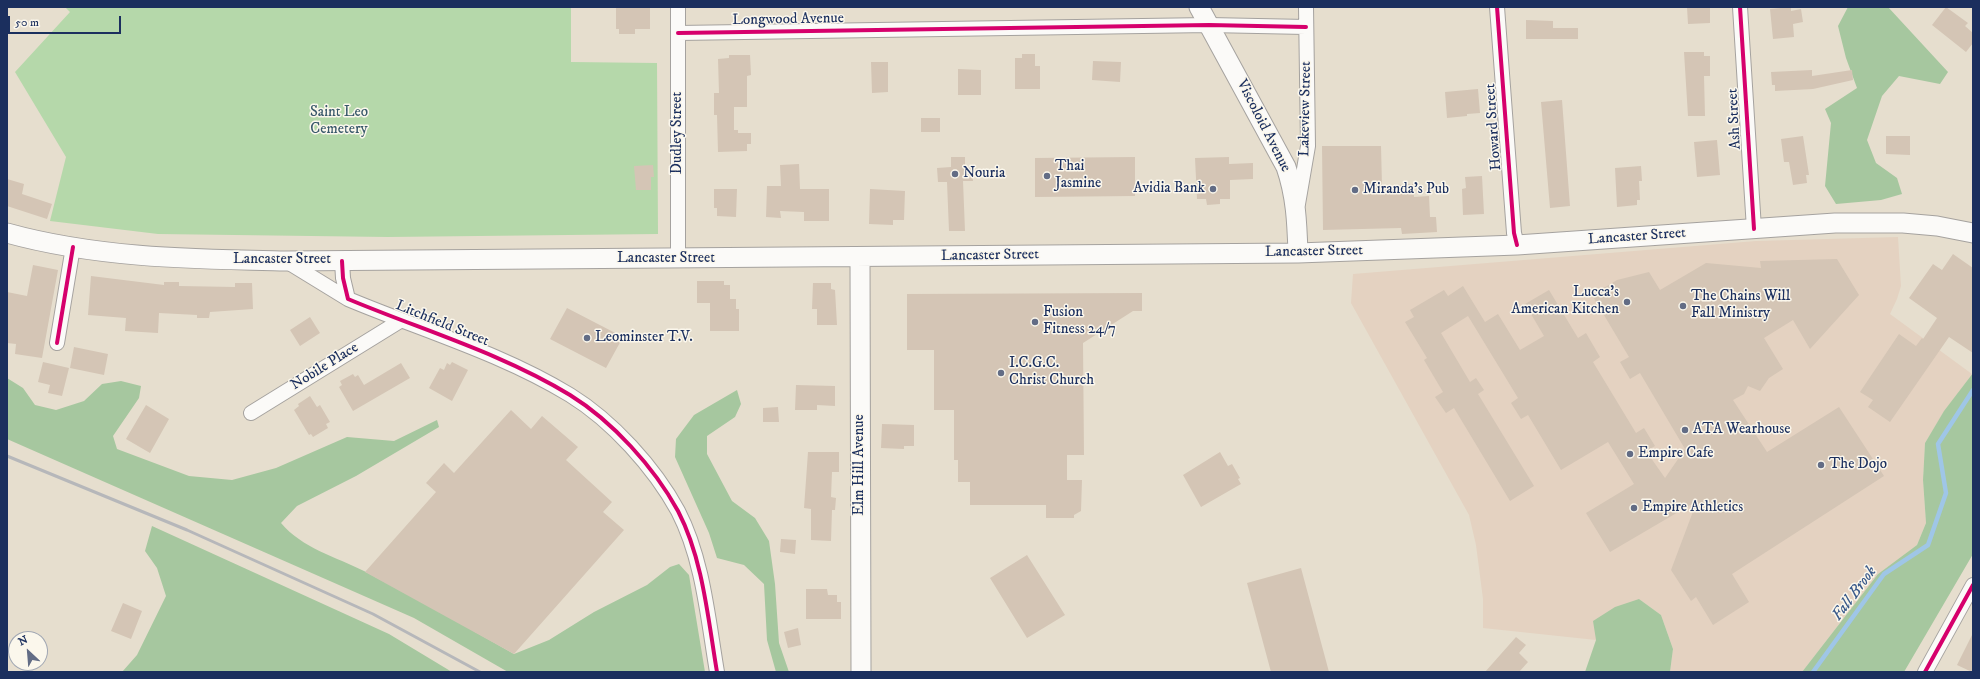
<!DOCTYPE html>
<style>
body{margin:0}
#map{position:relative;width:1980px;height:679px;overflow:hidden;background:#e6dece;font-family:"IM FELL DW Pica",serif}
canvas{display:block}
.frame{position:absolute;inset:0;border:8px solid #1b2f5e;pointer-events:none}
.north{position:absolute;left:8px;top:631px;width:40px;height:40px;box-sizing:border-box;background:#fbf7ec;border:1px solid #a1a7b3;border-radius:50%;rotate:334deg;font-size:11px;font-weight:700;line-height:16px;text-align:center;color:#1b2f5e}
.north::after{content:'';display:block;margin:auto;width:14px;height:18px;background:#626c85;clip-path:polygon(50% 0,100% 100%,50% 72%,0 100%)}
.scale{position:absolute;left:8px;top:16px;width:113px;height:18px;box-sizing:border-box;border:2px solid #1b2f5e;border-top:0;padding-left:5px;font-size:12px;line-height:14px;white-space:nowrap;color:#1b2f5e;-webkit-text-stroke:3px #fbf7ec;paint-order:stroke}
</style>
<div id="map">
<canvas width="1980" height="679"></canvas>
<div class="frame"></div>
<div class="north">N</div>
<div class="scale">50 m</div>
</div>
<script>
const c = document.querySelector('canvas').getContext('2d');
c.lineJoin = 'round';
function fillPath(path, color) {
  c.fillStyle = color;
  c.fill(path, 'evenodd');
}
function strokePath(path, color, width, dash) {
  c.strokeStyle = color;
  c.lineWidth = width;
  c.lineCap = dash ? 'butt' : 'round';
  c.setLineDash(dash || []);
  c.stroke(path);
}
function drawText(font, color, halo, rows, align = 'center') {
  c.font = font + ' "IM FELL DW Pica",serif';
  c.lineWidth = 3;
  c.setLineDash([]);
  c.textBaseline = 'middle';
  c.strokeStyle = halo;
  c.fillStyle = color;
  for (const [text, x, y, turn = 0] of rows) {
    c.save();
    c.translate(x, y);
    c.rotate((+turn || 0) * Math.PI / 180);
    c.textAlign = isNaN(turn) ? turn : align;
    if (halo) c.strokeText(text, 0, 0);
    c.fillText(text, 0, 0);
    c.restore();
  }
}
const built = new Path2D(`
 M1898 237 1901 286 1897 299 1890 314 1972 374 1942 415 1925 443 1923 480 1926 523 1917 545 1878 574 1802 672H1670L1673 649 1661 615 1639 599 1596 640 1483 628V599L1476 545 1469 515 1351 303 1353 274 1756 241Z`);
const green = new Path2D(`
 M65 7H571V62L657 63 658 234 388 237 158 234 50 221 66 157 15 72 70 12Z`);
const forest = new Path2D(`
 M1848 7H1888L1948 72 1940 84 1899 76 1882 96 1867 140 1876 163 1897 178 1902 194 1881 200 1836 204 1825 186 1831 123 1825 109 1857 88 1846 58 1838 26Z
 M1973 373V554L1904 672H1802L1878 574 1917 545 1926 523 1923 480 1925 443 1944 411Z
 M7 378 23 388 35 405 56 410 84 401 102 384 121 381 141 386 139 398 113 436 117 449 189 476 232 480 276 468 347 437 394 441 437 420 439 427 356 476 297 506 281 523C302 548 336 557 364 571 415 597 465 626 514 654L549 640 594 612 647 585 670 567 679 564 689 575 705 672H508L414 618 7 439Z
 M737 390 741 404 735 417 707 436V454L732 501 755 518 769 541 775 584 779 643 789 672H776L767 640 764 584 744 565 717 558 709 533 675 457 676 439 694 415Z
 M152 526 389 634 452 672H122L137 655 166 596 157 568 145 551Z
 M1639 599 1661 615 1673 649 1670 672H1585L1596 640 1593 621 1615 607Z`);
const stream = new Path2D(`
 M1813 672 1884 574 1928 545 1946 493 1938 444 1973 390`);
const building = new Path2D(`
 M616 7H650V29H635V34H619V29H616Z
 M1687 7H1710V23L1688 24Z
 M1791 7V11L1801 9 1803 22 1793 24 1794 37 1773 39 1770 9Z
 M1946 7 1968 23 1965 26 1973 33V43L1966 52 1932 25Z
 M1526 20 1553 21V28H1578V39H1526Z
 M1684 52H1704V56H1710V76H1704L1705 116H1688Z
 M1022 54H1035V66H1040V89H1015V58H1022Z
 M729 55H750L751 75 747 76V107H734V130H738V133H751V144H747V151L718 152 717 115H714V93H719L718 59 729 58Z
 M1093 61 1121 62 1120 82 1092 80Z
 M871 62H888V92L872 93Z
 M958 69 981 70V95H958Z
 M1812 70V76L1852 70 1853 80 1813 89 1775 91V85H1772L1771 72Z
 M1478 89 1480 113 1467 114V116L1447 118 1445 92Z
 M1562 100 1570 206 1550 208 1541 102Z
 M921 118H940V132H921Z
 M1803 136 1809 175H1806L1807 183 1793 185 1789 162H1784L1781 139Z
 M1886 136H1910V155L1886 154Z
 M1717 140 1720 175 1697 177 1694 142Z
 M1322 146H1381L1382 186 1413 184 1414 197 1429 196 1430 217H1436L1437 232 1402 234 1401 228 1323 230Z
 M951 157H965V167H972L973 181H963L965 231H949L947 182H938L937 168 951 167Z
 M1135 157V196L1035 197V158Z
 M1229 157V164L1253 163V179L1230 180V199H1220V204L1207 205 1206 199H1197L1195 158Z
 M799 164 800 189H829V221H804V212L780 211 781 218 766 217 767 186H781L780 165Z
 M653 165 654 177H651V190H636L634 166Z
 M1641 166 1642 181H1639L1640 200H1637V205L1617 207 1615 168Z
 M1482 176 1484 214 1463 215 1462 189 1466 188 1465 177Z
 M7 179 24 184 22 194 52 204 47 219 7 206Z
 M714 189H737L736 217 717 216V208H714Z
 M870 189 905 191 904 220H893V225L869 224Z
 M1953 254 1973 268V353L1949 337 1890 422 1868 407 1873 400 1860 392 1899 334 1916 346 1922 338 1923 339 1937 318 1909 298 1933 264 1942 270Z
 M1837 259 1859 295 1810 349 1793 320 1764 338 1783 369 1769 378 1760 391 1748 386 1744 394 1733 400 1767 452 1839 407 1884 476 1732 574 1749 602 1713 625 1696 597 1691 601 1671 570 1697 501 1610 552 1586 513 1634 484 1608 442 1561 470 1528 415 1521 419 1511 403 1518 398 1468 316 1441 333 1470 382 1476 378 1484 390 1478 394 1534 486 1510 501 1454 408 1446 413 1435 397 1443 392 1424 360 1427 358 1405 322 1414 317 1410 310 1444 290 1448 296 1463 286 1485 322 1498 314 1520 350 1544 336 1525 304 1549 290 1578 338 1586 333 1600 357 1593 362 1636 433 1644 428 1655 446 1646 451 1665 478 1685 449 1640 373 1630 379 1620 362 1629 357 1592 295 1617 280 1649 272 1660 290 1706 263 1761 268 1760 261Z
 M33 265 58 270 42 358 15 354 16 344 7 343V292L27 296Z
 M91 276 164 285V282H179V286L235 287V283H252L253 309 210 312 209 318H197V315L159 313 158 333 125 331 126 318 88 315Z
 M697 281H724V285H730V299H736V309H739V331H710V303H697Z
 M813 283H831V289L835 290 837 325H817V309H812Z
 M1142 293V311H1133L1083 343 1084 455H1067V480H1082L1081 511 1074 515V518H1046V505H970V482H958V460H954V410H934V350H907V294Z
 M567 308 623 337 606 368 550 339Z
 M310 317 320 333 300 346 290 330Z
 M74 347 108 354 104 375 70 368Z
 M43 362 69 368 62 396 48 393 50 385 38 382Z
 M452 362 468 370 452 401 429 388 440 368 444 370 447 363 450 365Z
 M401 363 410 378 353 411 339 387 342 385 340 381 353 374 355 377 358 375 364 385Z
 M796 385 835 386V406L817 405V410H795Z
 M310 396 317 407 320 405 330 422 326 424 328 428 313 437 311 434 309 435 294 410 299 406 298 404Z
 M146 405 169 419 150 453 126 439Z
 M778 407 779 422H763V408Z
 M511 410 531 429 542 416 578 447 566 460 612 502 603 512 624 530 514 654 365 572 436 492 426 483 444 463 454 473Z
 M882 424 914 425V446H904V449L881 448Z
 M808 452H839V472H832L831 497 836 498 835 510H832L831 541 811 540V509L804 508Z
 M1220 452 1228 466 1232 464 1240 478 1238 479 1241 484 1201 507 1183 475Z
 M781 539 796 540 795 554 780 552Z
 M1027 555 1065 615 1027 638 990 578Z
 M1301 568 1329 672H1271L1247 583Z
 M806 589H827L828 595H837V602H841V619H806Z
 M123 603 142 611 131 639 111 631Z
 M798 628 801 645 788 648 784 632Z
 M1973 633V672H1972L1957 665Z
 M1516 637 1526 645 1519 653 1528 662 1519 672H1485Z`);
const minor = new Path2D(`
 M1497 7 1514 233 1517 245
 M1740 7 1754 229
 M678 33 1209 25 1306 27
 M1298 204 1308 146 1306 7
 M678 259V7
 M286 261 348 299
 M342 261 343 278 348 299C422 330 501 353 570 395 612 421 654 467 678 511 703 559 708 619 717 672
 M57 343 73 247
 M251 413 400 321
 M1925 672 1973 585`);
const secondary = new Path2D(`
 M1199 7 1286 167C1296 196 1297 223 1298 253
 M7 233C97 258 192 259 285 261L1298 253 1517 245 1835 223H1903L1937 226 1973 233
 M860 257 861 672`);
const rail = new Path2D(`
 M7 456 187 530 373 614 480 672`);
const cycleway = new Path2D(`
 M1497 7 1514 233 1517 245
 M1740 7 1754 229
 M678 33 1209 25 1306 27
 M342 261 343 278 348 299C422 330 501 353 570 395 612 421 654 467 678 511 703 559 708 619 717 672
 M57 343 73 247
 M1925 672 1973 585`);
const markers = [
 [955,174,4,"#626c85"],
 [1047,176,4,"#626c85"],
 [1213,189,4,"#626c85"],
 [1355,190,4,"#626c85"],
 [1627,302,4,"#626c85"],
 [1683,306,4,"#626c85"],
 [1035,322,4,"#626c85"],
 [587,338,4,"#626c85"],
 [1001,373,4,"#626c85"],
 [1685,430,4,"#626c85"],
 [1630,454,4,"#626c85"],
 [1821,465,4,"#626c85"],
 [1634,508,4,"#626c85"]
];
const streetNames = [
 ["Longwood Avenue",788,20,-1],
 ["Lakeview Street",1306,109,-89],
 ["Ash Street",1735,119,-93],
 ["Viscoloid Avenue",1263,126,63],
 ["Howard Street",1494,127,-94],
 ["Dudley Street",678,133,-90],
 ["Lancaster Street",1637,237,-4],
 ["Lancaster Street",1314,252,-1],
 ["Lancaster Street",990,256,-1],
 ["Lancaster Street",666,259],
 ["Lancaster Street",282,260],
 ["Litchfield Street",442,324,22],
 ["Nobile Place",325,367,-32],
 ["Elm Hill Avenue",860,465,-90]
];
const parkNames = [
 ["Saint Leo",339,113],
 ["Cemetery",339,130]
];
const poiNames = [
 ["Thai",1055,167],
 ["Jasmine",1055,184],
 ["Nouria",963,174],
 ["Avidia Bank",1205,189,"right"],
 ["Miranda's Pub",1363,190],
 ["Lucca's",1619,293,"right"],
 ["American Kitchen",1619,310,"right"],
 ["The Chains Will",1691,297],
 ["Fall Ministry",1691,314],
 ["Fusion",1043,313],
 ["Fitness 24/7",1043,330],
 ["Leominster T.V.",595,338],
 ["I.C.G.C.",1009,364],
 ["Christ Church",1009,381],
 ["ATA Wearhouse",1693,430],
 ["Empire Cafe",1638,454],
 ["The Dojo",1829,465],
 ["Empire Athletics",1642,508]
];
const waterNames = [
 ["Fall Brook",1855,594,-53]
];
fillPath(built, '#e4d2c1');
fillPath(green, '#b5d8aa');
fillPath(forest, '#a6c79f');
strokePath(stream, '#9fc6e7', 4.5);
fillPath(building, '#d4c5b5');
strokePath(minor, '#a5a29f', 16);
strokePath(secondary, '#a5a29f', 21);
strokePath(minor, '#fbfaf8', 14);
strokePath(secondary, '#fbfaf8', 19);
strokePath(rail, '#b6b7ba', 3);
strokePath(cycleway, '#d6006c', 4);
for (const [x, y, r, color] of markers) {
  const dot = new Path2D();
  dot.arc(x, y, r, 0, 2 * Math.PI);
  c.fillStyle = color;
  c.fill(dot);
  strokePath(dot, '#fbf7ec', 1.5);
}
drawText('15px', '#1b2f5e', '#fbf7ec', streetNames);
drawText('15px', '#38586a', '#fbf7ec', parkNames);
drawText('15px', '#1b2f5e', '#fbf7ec', poiNames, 'left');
drawText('italic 16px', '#39598a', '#fbf7ec', waterNames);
</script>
